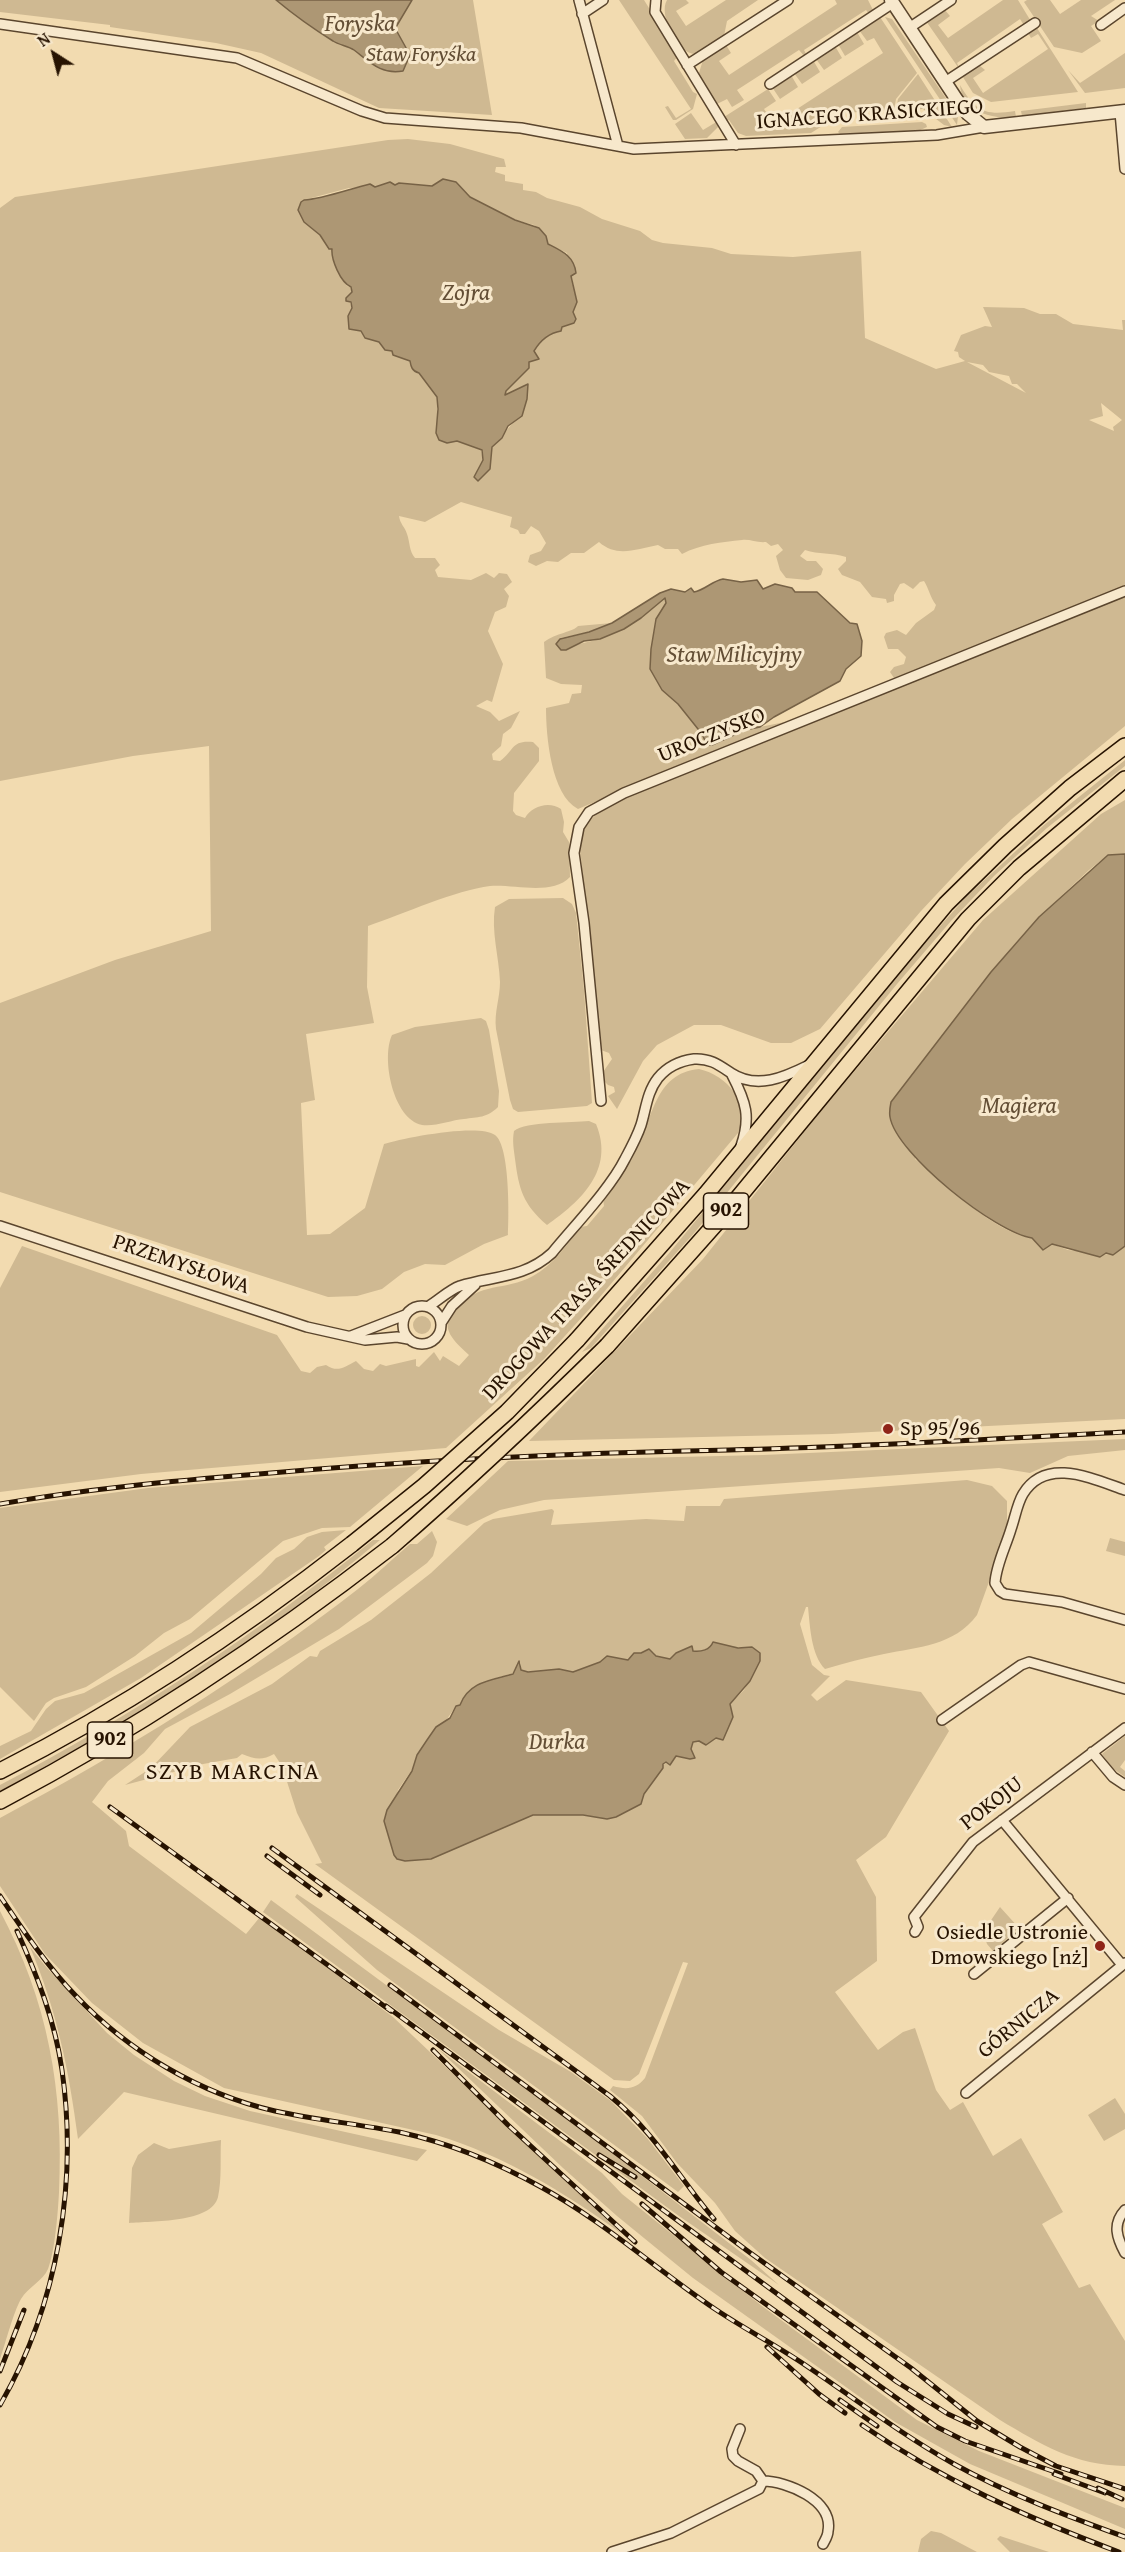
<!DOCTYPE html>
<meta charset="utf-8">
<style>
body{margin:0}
#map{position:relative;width:1125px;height:2552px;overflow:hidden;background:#f2dbb0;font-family:"Gentium Book Plus",serif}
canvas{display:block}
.north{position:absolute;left:24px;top:24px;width:60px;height:60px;-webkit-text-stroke:4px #f7e8cc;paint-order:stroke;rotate:324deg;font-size:16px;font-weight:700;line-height:24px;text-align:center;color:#271301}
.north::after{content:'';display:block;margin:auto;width:21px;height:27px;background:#271301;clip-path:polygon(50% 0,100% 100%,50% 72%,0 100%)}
</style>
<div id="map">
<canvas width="1125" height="2552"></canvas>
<div class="north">N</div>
</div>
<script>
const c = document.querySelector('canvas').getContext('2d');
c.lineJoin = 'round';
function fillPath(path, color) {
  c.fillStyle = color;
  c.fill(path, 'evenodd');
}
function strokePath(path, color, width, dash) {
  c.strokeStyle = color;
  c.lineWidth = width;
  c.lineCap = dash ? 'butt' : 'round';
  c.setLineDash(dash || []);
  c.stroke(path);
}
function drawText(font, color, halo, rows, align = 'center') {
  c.font = font + ' "Gentium Book Plus",serif';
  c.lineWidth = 6;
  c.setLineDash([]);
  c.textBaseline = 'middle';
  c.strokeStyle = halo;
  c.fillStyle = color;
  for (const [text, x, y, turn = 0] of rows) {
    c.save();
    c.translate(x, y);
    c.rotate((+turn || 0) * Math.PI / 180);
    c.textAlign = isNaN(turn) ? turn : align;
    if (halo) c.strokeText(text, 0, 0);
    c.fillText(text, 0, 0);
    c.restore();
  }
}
const green = new Path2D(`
 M0 0H473L492 115 379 108 261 53 216 43 110 27V25L0 12Z
 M619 0H644L677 53 678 56 674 61 693 92 697 94 693 109 676 120H673L665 107 668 106 676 118 691 109Z
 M667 0H686L689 3 676 11 686 26 726 0H758L727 21 724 36C716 42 705 53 695 54 677 54 658 14 667 0Z
 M835 0H868L874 12 870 15 866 10 804 50 807 56 805 57 799 50 737 90 744 100 732 107 727 99 717 104 698 76 703 60 726 45 731 53 719 61 729 75 837 4Z
 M1003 0H1018L1032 23 1025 27 1020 19 957 63 960 70 926 21 944 9 950 16 938 25 948 38Z
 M1027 0H1050L1060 14 1081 0H1115L1091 16 1099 21 1091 26 1101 41 1082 53 1054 47 1024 2Z
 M880 17 917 73 896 99 894 110 843 113 811 133 746 136 738 133 729 120 726 121 724 117 768 89 776 101 764 109 774 124 883 53 874 38 867 41 859 30Z
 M885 17 892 19 958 116 957 125Z
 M1037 28 1078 92 991 102 973 93 961 74 978 64 985 70 973 78 983 93 1048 49 1038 34 1031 38 1028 33Z
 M857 32 864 44 845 56 838 44Z
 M835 46 842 58 824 70 816 59Z
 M1125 53V88L1085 93 1068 70 1080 83Z
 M813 60 820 72 802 84 794 73Z
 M918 74 952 127 944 125 923 109 896 110 898 99Z
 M791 75 798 87 780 99 772 87Z
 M960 85C975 111 985 116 1015 111L1016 117C994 120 962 112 960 85Z
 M1086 103V108L1022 116 1021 111Z
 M691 113 703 130 718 121 720 125 707 138 685 139 675 124Z
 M922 122 926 124 927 127 918 131 841 135 838 132 842 127Z
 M408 139 450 144 504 159 506 167H496L495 172 505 175V181L523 184V190L536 192 547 198 580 207 602 219 640 231 652 240 663 243 712 248 731 254 793 257 861 251 865 338 936 369 965 361 959 357 958 352 954 351 961 335 985 326 992 327 983 307 1024 308 1040 314H1056L1073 324 1123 330 1122 320H1125V726L1012 819 965 864 921 911 820 1029 791 1043H771L721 1025H694L657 1045 643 1061 617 1109 608 1096 615 1092 614 1087 608 1085 603 1080V1072L612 1059 609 1053 601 1050 599 1041 580 848C581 817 606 807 630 795L999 647 995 639 894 678 890 672 894 667 904 664 906 657 898 649H888L884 637 886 633 897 630 906 635 916 623 934 610 936 605C930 597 929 589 924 581L920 582 913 589 904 583 900 584 894 595V601L887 603 886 599 872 597 860 582 842 575 838 569 846 561V557C831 552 819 555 805 550L800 556 807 561H816L823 569 821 575 808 580 786 578 780 570 776 556 783 550 778 544 771 546 766 542C757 543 750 539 742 540 722 542 701 544 682 554L678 549H665L658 545C636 549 617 558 599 542L584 553H571L558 562 547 561 536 566 528 562 530 555 541 551 546 543 539 531 531 526 525 534H520L518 530 510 527 512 517 461 502 425 522 399 516C400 524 405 527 407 534 410 542 409 551 415 558H435L440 565 435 570 438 577 471 580 486 573 494 578 499 573 507 574 512 582 504 589 509 596 506 607 495 612 488 631 503 664 492 702 487 700 476 706 490 712 499 721 520 711 511 728 503 734 501 746 492 754 493 760 500 761C515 750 511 740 533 742L539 748V761L514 793 513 811 516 815 525 818C532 806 549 801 561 809L564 822 563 832 569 842 570 877C552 896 514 884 490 886 456 890 403 914 368 926L367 987 374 1023 306 1034 315 1100 301 1103 307 1235 330 1234 365 1208 384 1144C403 1138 479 1123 495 1135 510 1146 509 1216 508 1235L484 1244 445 1265 425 1264 404 1272 382 1289 357 1296 328 1297 0 1192V1003L115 960 211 931 209 746 133 756 0 781V208L15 197 388 140ZM443 179 456 182 470 197 515 220 534 225 546 236 548 244 567 253 577 302 572 312 574 323C561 327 542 336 536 349 533 354 534 358 529 362V368L506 391 505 396 525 386 528 392C524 401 521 413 515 420 508 429 500 438 492 447L491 458 477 470 483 460 481 450 457 441 447 443 437 436V397L419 373C412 371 412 367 410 361L394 355 392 351 362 330 349 329 348 316 352 308 350 302 346 301 352 292 350 287 347 286C338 274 335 263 332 249H328L320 235 304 222 298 210 304 200 349 188 375 187 390 182 395 185 399 183 432 186ZM967 362 983 365 989 372 1009 376 1012 384H1017L1026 393ZM1101 403 1122 420 1113 427 1114 431 1089 420 1103 416Z
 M665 598 666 603 656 619 650 669 662 690 678 704 702 734 707 745 745 730 785 722 578 809C551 795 546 736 546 708L569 703 572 694 581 693 582 685 561 684 546 678 544 642C556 633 573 632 578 626L612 623 589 632 560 638 575 645 600 639 641 618Z
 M1125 760V766L1047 828 994 876 951 921 897 984 695 1232 591 1348 582 1352 670 1252 916 953 966 897 1044 825Z
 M1125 800V854L1108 855 1089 870 1039 917 1011 948 915 1159C944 1183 994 1233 1032 1238L1043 1250 1052 1244 1068 1250 1113 1255 1125 1246V1419L832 1434 529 1441 703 1259 824 1107 983 920 1101 814Z
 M563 898 572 904 576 913 584 990 592 1103 587 1106 518 1112 513 1109 510 1100 496 1029C494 1012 500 998 500 982 499 956 491 932 495 907L509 899Z
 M481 1018 486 1021 489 1030 499 1091 498 1107C487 1118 478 1117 464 1119 451 1120 435 1127 422 1125 393 1119 381 1058 392 1035L415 1027Z
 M699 1069C727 1075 752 1104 738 1133L594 1304 544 1359 446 1448 141 1474 0 1492V1288L22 1246 277 1335 301 1371 310 1373 317 1367 326 1365C338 1373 344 1367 356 1361L364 1369 373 1371 380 1364 386 1366 416 1359V1366L419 1367 434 1352 440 1361 443 1356 459 1366 469 1355C455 1342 438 1328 454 1310 481 1280 504 1292 533 1276 553 1265 567 1245 580 1227L587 1226 604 1206 603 1198C615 1184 626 1169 635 1152 653 1120 654 1073 699 1069Z
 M589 1121 596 1124C615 1170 581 1201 547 1225 523 1204 519 1190 515 1159 514 1150 512 1141 514 1131 526 1121 572 1123 589 1121Z
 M413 1325a9 9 0 1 1 18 0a9 9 0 1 1-18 0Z
 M1125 1439V1450L1068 1456 1030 1473 999 1468 544 1500 500 1510 467 1526 446 1519 508 1461 763 1455Z
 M423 1466 350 1527 322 1528 283 1541 190 1619 164 1633 135 1656 86 1687 54 1698 46 1703 34 1721 0 1687V1508L148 1488Z
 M967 1480 992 1486 1007 1501V1532L977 1615C954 1646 918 1647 884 1654 864 1658 845 1663 825 1669 811 1655 810 1626 808 1607H806L800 1624 812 1665 824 1675 830 1676 811 1695 817 1701 846 1680 921 1692 949 1731 886 1837 856 1860 876 1897 877 1961 835 1992 878 2050 903 2032 915 2028 936 2090 950 2110 963 2102 993 2156 1021 2138 1063 2212 1042 2224 1079 2288 1090 2284 1125 2341V2466C1074 2465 1042 2445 1000 2420L765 2258 735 2231 715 2203 677 2163 642 2116 610 2090 613 2086C627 2090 636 2089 645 2078L688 1963 683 1962 639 2074 630 2081 614 2080 315 1864 322 1863 297 1813 282 1766 274 1754C262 1761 254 1759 242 1754L237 1758 203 1764 125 1785 151 1768 190 1727 272 1684 310 1656 317 1657 320 1651 371 1620 431 1573 484 1523 493 1519 552 1509 554 1511 551 1525 646 1519 684 1521 686 1506H720L724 1499ZM711 1647H752L760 1661 744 1690 730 1704 733 1717 716 1738 706 1745 699 1741 693 1742 690 1759 676 1756 663 1765V1768L644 1794 641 1804 616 1817 607 1819 583 1815H533L431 1859 405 1861 390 1844 389 1833 398 1790 456 1706 460 1705C469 1681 493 1680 513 1673L521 1662V1670L528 1672 559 1669 573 1672 600 1662 607 1656 628 1660 653 1652 656 1656 670 1659 676 1653 698 1652Z
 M346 1530 324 1547 326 1550 319 1556 141 1678 0 1759V1746L31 1731 46 1709 55 1701 84 1693 191 1633 261 1574 276 1558 294 1549 307 1537 322 1532Z
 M432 1531 437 1542 433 1556 427 1563 339 1629 230 1694 165 1729 144 1753 108 1781 92 1802 126 1831 129 1846 246 1934 260 1917 393 2017 622 2234C564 2192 505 2156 436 2135L224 2088 143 2043 92 2003 45 1954 0 1886V1818C125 1751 246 1676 358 1589 376 1575 392 1559 410 1544H417Z
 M1110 1538 1125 1542V1556L1106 1551Z
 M373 1540H380C264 1638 134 1720 0 1791V1785C132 1716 257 1634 373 1540Z
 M1125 1736V1760L1120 1767 1125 1771V1777L1111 1767 1102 1754Z
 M297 1894 499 2030 571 2072 611 2101 647 2138 684 2186 678 2192 377 1970 295 1897Z
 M271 1900 577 2126 751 2260 779 2285 679 2216 263 1912Z
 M1000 1907 1019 1928 993 1951 987 1944 983 1932Z
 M0 1911C48 2001 64 2091 59 2192 58 2212 55 2251 48 2269 43 2281 28 2287 21 2299 13 2313 6 2342 0 2359Z
 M30 1947 47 1968 107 2033 134 2055 174 2081 205 2096 250 2111 427 2150 417 2161 124 2092 78 2139C69 2070 57 2011 30 1947Z
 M437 2048 576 2153 602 2173 622 2194 762 2306 917 2420 979 2451 1125 2508V2529L970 2464 895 2422 693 2278 617 2216 563 2168Z
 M1115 2098 1125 2114V2129L1104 2141 1088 2115Z
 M221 2140C220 2158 222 2179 218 2197 212 2223 151 2221 129 2223L132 2168 138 2155 154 2143 169 2149Z
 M931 2531 941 2533 977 2552H918L921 2539Z
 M1000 2536 1049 2552H1010L997 2539Z`);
const water = new Path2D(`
 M276 0H412L396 27 388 20 386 24 395 28 410 55 403 71C381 75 370 62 354 50 348 46 339 45 333 41 312 28 294 15 276 0Z
 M443 179 456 182 470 197 515 220 539 228 546 236 548 244C562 251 574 256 576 273L571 276 577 302 573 312 576 319 574 323 562 327 561 331C549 333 540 341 534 351L539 359 529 362V368L506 391 505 395 528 384 527 399 522 416 508 426 502 438 492 447 490 469 478 481 474 477 483 460 482 450 457 441 447 443 439 440 436 433 438 409 437 397 419 373C412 371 411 367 410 361L393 355 392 351 385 350 379 342 365 338 361 331 349 329 348 316 352 308 351 302 346 301V298L352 292 351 287C340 282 331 259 332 249H329L320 235 304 222 298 210 301 202 304 200C323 199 352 188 370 184L375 187 390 182 395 185 399 183 432 186Z
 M723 579 741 582 757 580 763 589 775 584 792 588 795 592H817L850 623 857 624 862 641 861 656 846 669 840 681 774 717 760 727 745 730 712 745H707L702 734 678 704 662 690 650 669 651 649 656 619 666 603 665 598 641 618 624 629 600 639 584 641 566 650H561L556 644 560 639 589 632 612 623 660 593 671 589 685 592 691 588 694 592C705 590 712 581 723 579Z
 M1125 854V1246L1113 1255 1106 1253 1100 1257 1052 1244 1043 1250 1032 1238C996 1233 896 1154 890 1117 889 1112 890 1107 891 1102L991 972 1039 917 1108 855Z
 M713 1642 738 1648 752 1647 760 1653V1661L750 1681 730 1704 733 1717 723 1740 716 1738 706 1745 699 1741 693 1742 691 1749 695 1758 690 1759 676 1756 670 1765 666 1762 663 1764V1768L644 1794 641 1804 616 1817 607 1819 583 1815H533L431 1859 405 1861 397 1859 394 1855 384 1821 387 1810 412 1771 417 1755 427 1740 436 1727 450 1718 456 1706 460 1705C469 1681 493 1680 513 1674L519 1661 521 1670 528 1672 559 1669 573 1672 600 1662 607 1656 628 1660 634 1653H641L649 1649 656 1656 670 1659 676 1653 692 1646 693 1651C701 1652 710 1650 713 1642Z`);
const minor = new Path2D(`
 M579 0 618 146
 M656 0 655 12 736 145
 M582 14 603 0
 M0 24 237 58 362 111 385 118 521 128 634 149 937 135 984 127
 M1101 25 1125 8
 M909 28 951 0
 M687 65 788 0
 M945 82 1035 23
 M770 84 893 3
 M1120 112 1125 169
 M732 1075C746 1102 751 1117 741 1146
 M601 1101 584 923 574 853 579 827 589 812 624 793 1125 591
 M0 1226 307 1327 365 1340 397 1337 408 1339
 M403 1325a19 19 0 1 1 38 0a19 19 0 1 1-38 0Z
 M429 1306C439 1300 449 1290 460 1286 493 1276 525 1278 552 1253 574 1226 610 1189 625 1159 631 1148 637 1137 641 1125 646 1109 647 1092 658 1078 667 1067 679 1061 694 1059 710 1058 719 1065 731 1073 757 1090 785 1077 809 1065
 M441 1323 452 1306 475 1285
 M351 1336 405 1315
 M1125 1490C1093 1479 1046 1456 1023 1494 1017 1504 1015 1518 1011 1529 1006 1546 996 1565 995 1583L1000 1591 1005 1594 1062 1602 1125 1620
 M942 1720 1021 1665 1029 1662 1125 1689
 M1092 1752 1113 1777 1125 1785
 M1002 1820 1122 1965
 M915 1932 918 1927 914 1917 973 1842 1125 1728
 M974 1974 1068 1898
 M966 2093 1125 1963
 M1125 2210C1112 2224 1117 2238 1125 2253
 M763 2481C786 2481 834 2500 828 2531 828 2536 825 2540 823 2544
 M612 2552 671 2533 759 2489 763 2481 756 2471 738 2461 733 2456 732 2449 740 2429`);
const tertiary = new Path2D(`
 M891 0 957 100 968 114 984 127 1125 111`);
const primary = new Path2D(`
 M577 1340 706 1194 946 904 1005 846 1070 788 1125 746
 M607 1346 728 1210 968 919 1019 868 1125 779
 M0 1771C125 1708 242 1630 352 1544
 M0 1801C139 1728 268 1642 392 1546`);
const rail = new Path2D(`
 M0 1504C86 1489 172 1481 259 1474 416 1460 571 1453 729 1450 861 1447 993 1439 1125 1432
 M110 1807 391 2011
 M272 1848 610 2096C656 2134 677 2175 714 2219
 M267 1856 320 1895
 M0 1896C23 1930 47 1966 76 1996 128 2051 200 2094 275 2111 316 2120 358 2124 399 2132 449 2143 496 2162 541 2187 603 2221 656 2269 715 2309 746 2330 780 2347 811 2369 858 2401 904 2436 954 2464 1008 2494 1067 2516 1125 2537
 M390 1985 749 2252 911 2368 977 2421 1020 2447 1056 2466 1125 2489
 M386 2006 897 2382 948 2414 976 2427
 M433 2050 508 2125 635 2242
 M599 2155 635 2177
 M642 2204 721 2272 937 2427 965 2441 1061 2474
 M767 2347 819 2394 845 2413
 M0 2371 24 2310
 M840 2400 877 2426
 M0 2405C58 2305 78 2183 62 2070 55 2021 37 1975 17 1931
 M862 2425C942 2480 1028 2518 1119 2552
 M1054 2474 1105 2493
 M1098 2488 1122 2499`);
const primaryBridge = new Path2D(`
 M352 1544 424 1486 507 1412 577 1340
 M392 1546C466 1482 537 1415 607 1346`);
const markers = [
 [888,1429,6,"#8f2418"],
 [1100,1946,6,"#8f2418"]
];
const shields = [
 [726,1211,45],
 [110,1740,45]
];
const shieldNames = [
 ["902",726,1211],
 ["902",110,1740]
];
const parkNames = [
 ["Staw Foryśka",421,55]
];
const streetNames = [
 ["IGNACEGO KRASICKIEGO",870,115,-4],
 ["UROCZYSKO",712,736,-22],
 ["PRZEMYSŁOWA",181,1265,19],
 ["DROGOWA TRASA ŚREDNICOWA",587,1290,-47],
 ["POKOJU",992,1804,-38],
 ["GÓRNICZA",1019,2024,-39]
];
const poiNames = [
 ["Sp 95/96",900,1429],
 ["Osiedle Ustronie",1088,1933,"right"],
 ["Dmowskiego [nż]",1088,1958,"right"]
];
const waterNames = [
 ["Foryska",360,25],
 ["Zojra",466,294],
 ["Staw Milicyjny",734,656],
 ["Magiera",1019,1107],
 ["Durka",557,1743]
];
const neighbourhoodNames = [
 ["SZYB MARCINA",233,1773]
];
fillPath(green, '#cfb992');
fillPath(water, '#ad9774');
strokePath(water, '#776246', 1.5);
strokePath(minor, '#5a452d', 12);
strokePath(tertiary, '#5a452d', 15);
strokePath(primary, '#271301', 18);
strokePath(minor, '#f7e8cc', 9);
strokePath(tertiary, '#f7e8cc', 12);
strokePath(primary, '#f2dbb0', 15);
strokePath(rail, '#271301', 5);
strokePath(rail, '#f7e8cc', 3, [9]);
strokePath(primaryBridge, '#271301', 18, []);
strokePath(primaryBridge, '#f2dbb0', 15);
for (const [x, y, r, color] of markers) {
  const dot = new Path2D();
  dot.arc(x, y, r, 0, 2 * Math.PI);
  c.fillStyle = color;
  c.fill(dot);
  strokePath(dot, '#f7e8cc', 2);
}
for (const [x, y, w] of shields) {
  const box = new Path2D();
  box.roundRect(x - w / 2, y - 18, w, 36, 4.5);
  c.fillStyle = '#f7e8cc';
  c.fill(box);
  strokePath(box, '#271301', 1.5);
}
drawText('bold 21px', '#271301', null, shieldNames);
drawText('italic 22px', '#624d34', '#f7e8cc', parkNames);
drawText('22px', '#271301', '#f7e8cc', streetNames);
drawText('22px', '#271301', '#f7e8cc', poiNames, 'left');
drawText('italic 24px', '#634e35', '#f7e8cc', waterNames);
c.letterSpacing = '1.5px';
drawText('24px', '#271301', '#f7e8cc', neighbourhoodNames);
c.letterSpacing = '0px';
</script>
